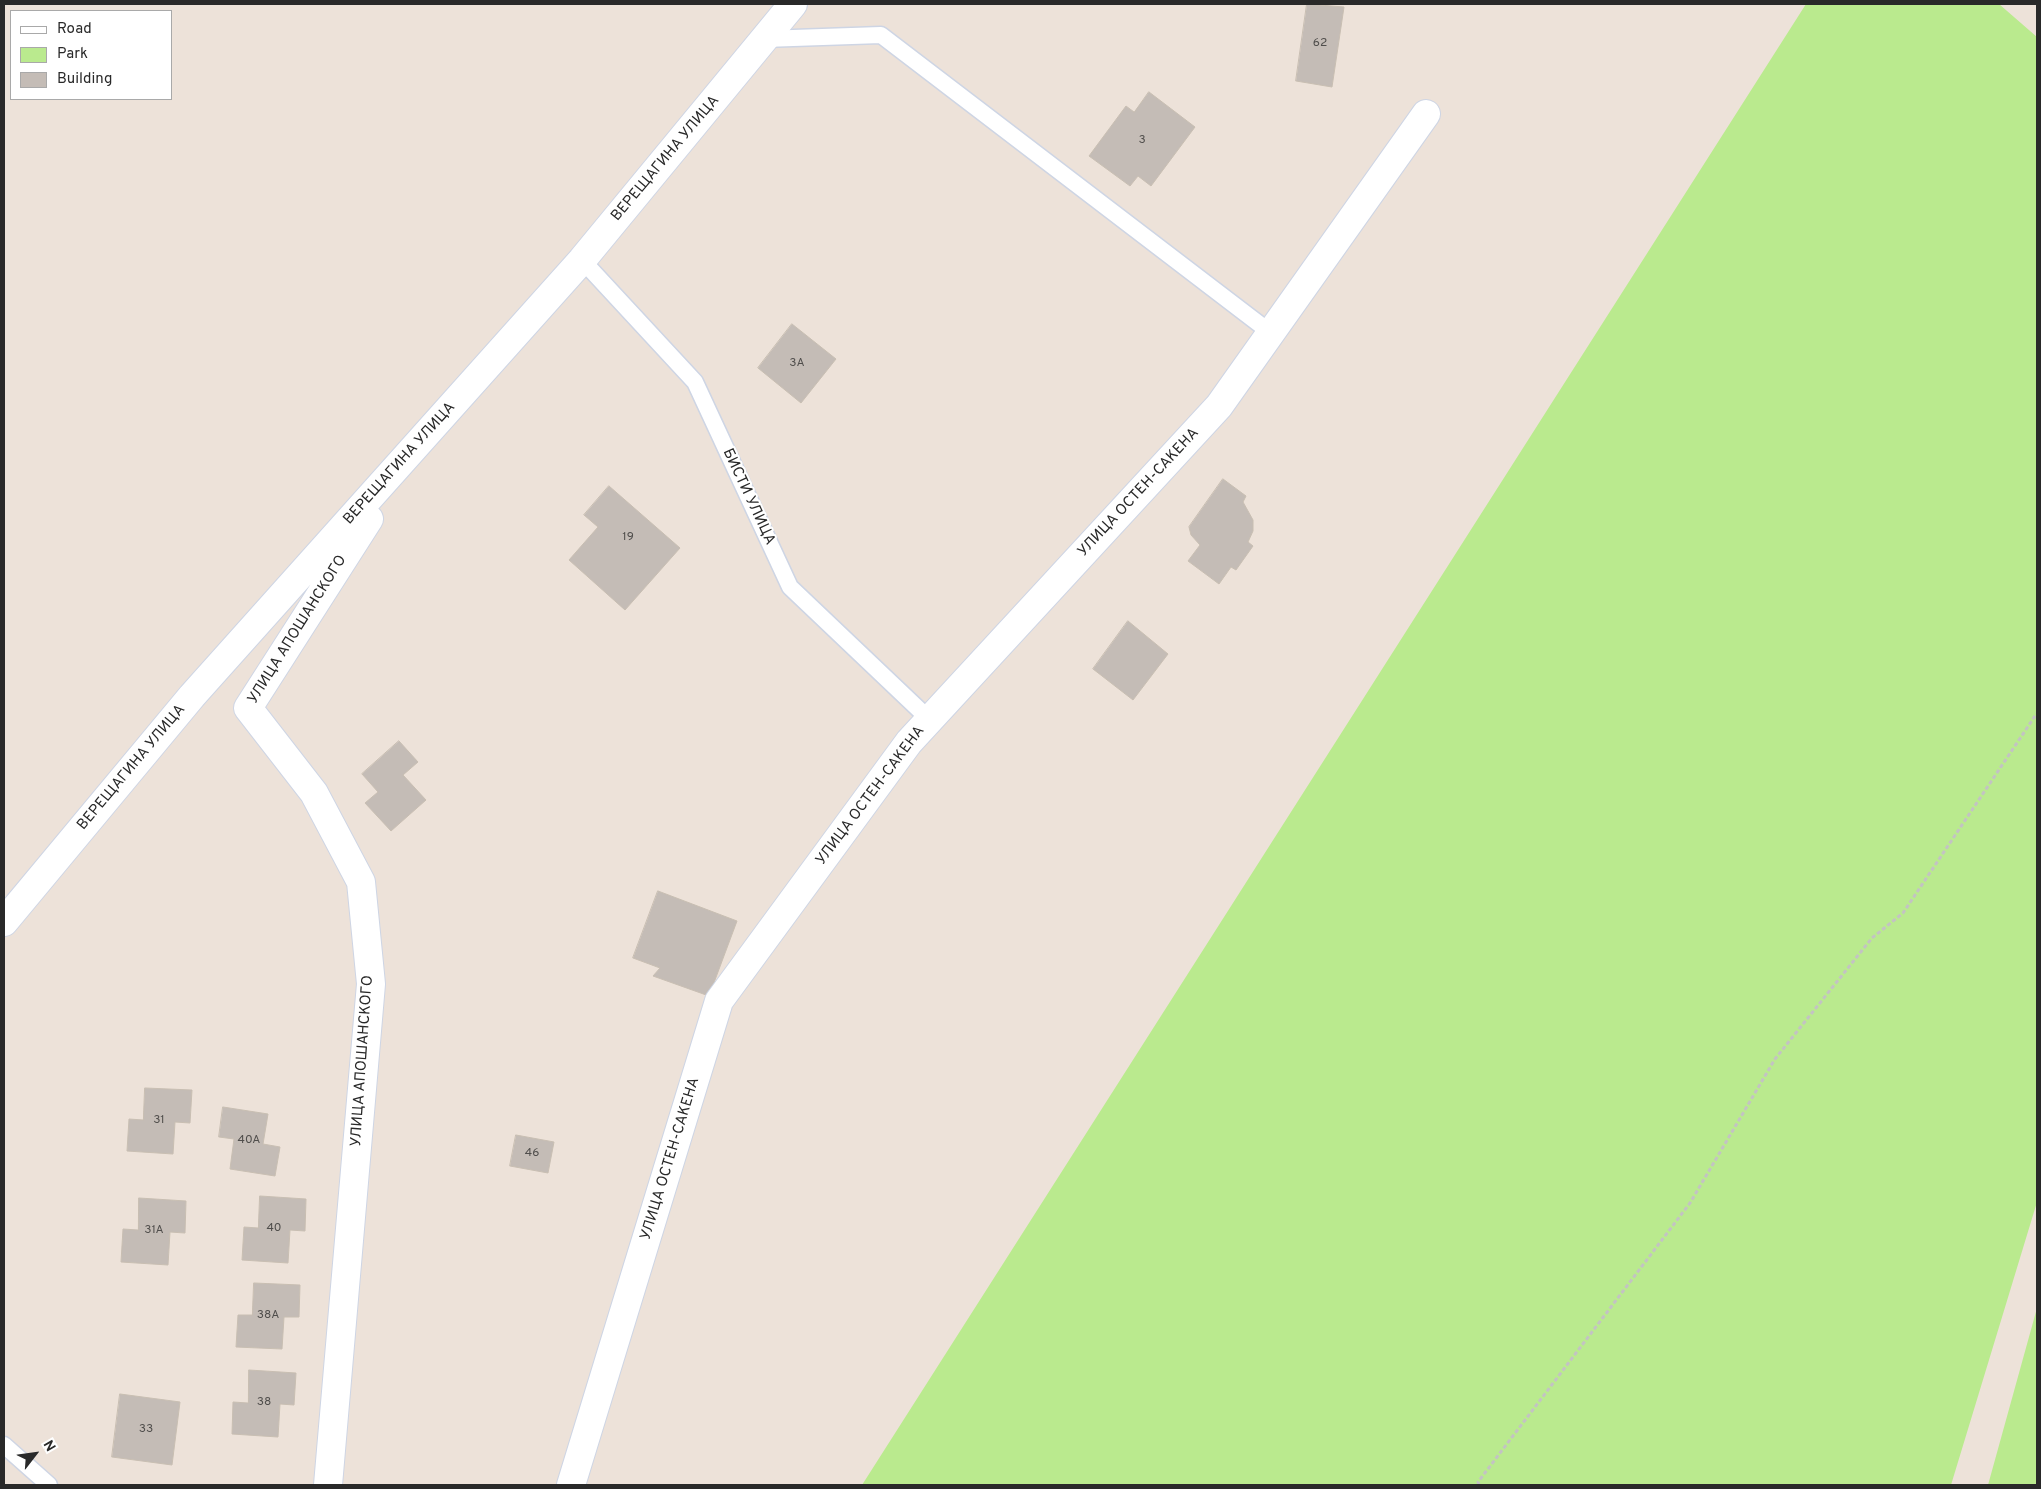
<!DOCTYPE html>
<meta charset="utf-8">
<style>
body{margin:0}
#map{position:relative;width:2041px;height:1489px;overflow:hidden;background:#ede2d9;font-family:Overpass,sans-serif}
canvas{display:block}
.frame{position:absolute;inset:0;border:5px solid #292929;pointer-events:none}
.legend{position:absolute;left:10px;top:10px;width:162px;height:90px;box-sizing:border-box;background:#fff;border:1px solid #a9a9a9;margin:0;padding:6px 9px;list-style:none;font-size:15px;color:#292929}
.legend li{display:flex;align-items:center;gap:10px;height:25px}
.legend b{width:25px;border:1px solid #a9a9a9}
.north{position:absolute;left:10px;top:1429px;width:50px;height:50px;-webkit-text-stroke:4px #fff;paint-order:stroke;rotate:60deg;font-size:14px;font-weight:700;line-height:20px;text-align:center;color:#292929}
.north::after{content:'';display:block;margin:auto;width:18px;height:22px;background:#292929;clip-path:polygon(50% 0,100% 100%,50% 72%,0 100%)}
</style>
<div id="map">
<canvas width="2041" height="1489"></canvas>
<div class="frame"></div>
<ul class="legend">
<li><b style="height:6px;background:#fff"></b>Road</li>
<li><b style="height:14px;background:#baea8e"></b>Park</li>
<li><b style="height:14px;background:#c4bcb6"></b>Building</li>
</ul>
<div class="north">N</div>
</div>
<script>
const c = document.querySelector('canvas').getContext('2d');
c.lineJoin = 'round';
function fillPath(path, color) {
  c.fillStyle = color;
  c.fill(path, 'evenodd');
}
function strokePath(path, color, width, dash) {
  c.strokeStyle = color;
  c.lineWidth = width;
  c.lineCap = dash ? 'butt' : 'round';
  c.setLineDash(dash || []);
  c.stroke(path);
}
function drawText(font, color, halo, rows, align = 'center') {
  c.font = font + ' Overpass,sans-serif';
  c.lineWidth = 4;
  c.setLineDash([]);
  c.textBaseline = 'middle';
  c.strokeStyle = halo;
  c.fillStyle = color;
  for (const [text, x, y, turn = 0] of rows) {
    c.save();
    c.translate(x, y);
    c.rotate((+turn || 0) * Math.PI / 180);
    c.textAlign = isNaN(turn) ? turn : align;
    if (halo) c.strokeText(text, 0, 0);
    c.fillText(text, 0, 0);
    c.restore();
  }
}
const green = new Path2D(`
 M1806 4H1999L2037 37V1202L1951 1485H862Z
 M2037 1308V1485H1988Z`);
const building = new Path2D(`
 M1307 4 1344 7 1332 87 1296 81Z
 M1149 92 1195 127 1151 186 1138 176 1130 186 1089 156 1126 106 1134 112Z
 M792 324 836 359 801 403 758 368Z
 M1223 479 1246 496 1243 502 1253 520V531L1248 542 1253 546 1236 570 1231 567 1219 584 1188 561 1200 545 1191 535 1189 527Z
 M609 486 680 548 625 610 569 560 598 527 584 515Z
 M1128 621 1168 654 1133 700 1093 669Z
 M399 741 418 762 403 775 426 800 391 831 365 803 378 792 362 774Z
 M658 891 737 921 709 996 653 976 660 968 633 958Z
 M145 1088 192 1090 190 1123 175 1122 173 1154 127 1151 129 1119 143 1120Z
 M223 1107 268 1114 263 1144 280 1147 275 1176 230 1169 234 1139 219 1137Z
 M516 1135 554 1142 548 1173 510 1166Z
 M260 1196 306 1199 305 1231 290 1230 288 1263 242 1260 244 1227 258 1228Z
 M139 1198 186 1201 185 1233 170 1232 168 1265 121 1262 123 1229 138 1230Z
 M254 1283 300 1285 299 1317H284L282 1349 236 1347 238 1315H252Z
 M249 1370 296 1373 294 1405 280 1404 278 1437 232 1434 233 1402 248 1403Z
 M120 1394 180 1402 172 1465 112 1457Z`);
const path = new Path2D(`
 M1479 1485 1478 1482 1690 1203 1775 1059 1872 938 1903 913 2037 713`);
const lane = new Path2D(`
 M764 39 881 35 1271 333
 M582 260 695 382 790 587 930 720
 M4 1445 49 1485`);
const street = new Path2D(`
 M4 922 192 696 582 260 793 4
 M328 1485 371 984 361 882 314 793 248 708 369 519
 M571 1485 719 1001 909 742 1219 406 1426 114`);
const numberNames = [
 ["62",1320,44],
 ["3",1142,141],
 ["3А",797,364],
 ["19",628,538],
 ["31",159,1121],
 ["40А",249,1141],
 ["46",532,1154],
 ["40",274,1229],
 ["31А",154,1231],
 ["38А",268,1316],
 ["38",264,1403],
 ["33",146,1430]
];
const streetNames = [
 ["ВЕРЕЩАГИНА УЛИЦА",666,159,-50],
 ["ВЕРЕЩАГИНА УЛИЦА",400,464,-48],
 ["УЛИЦА ОСТЕН-САКЕНА",1139,493,-47],
 ["БИСТИ УЛИЦА",748,497,65],
 ["УЛИЦА АПОШАНСКОГО",298,630,-58],
 ["ВЕРЕЩАГИНА УЛИЦА",132,768,-50],
 ["УЛИЦА ОСТЕН-САКЕНА",871,796,-53],
 ["УЛИЦА АПОШАНСКОГО",363,1061,-86],
 ["УЛИЦА ОСТЕН-САКЕНА",671,1159,-73]
];
fillPath(green, '#baea8e');
fillPath(building, '#c4bcb6');
strokePath(building, '#c8beb2', 1);
strokePath(lane, '#ced5e4', 19);
strokePath(street, '#ced5e4', 30);
strokePath(path, '#c3c3c3', 3, [4, 2.5]);
strokePath(lane, '#fff', 16);
strokePath(street, '#fff', 28);
drawText('12px', '#504e4c', null, numberNames);
drawText('15px', '#292929', '#fff', streetNames);
</script>
